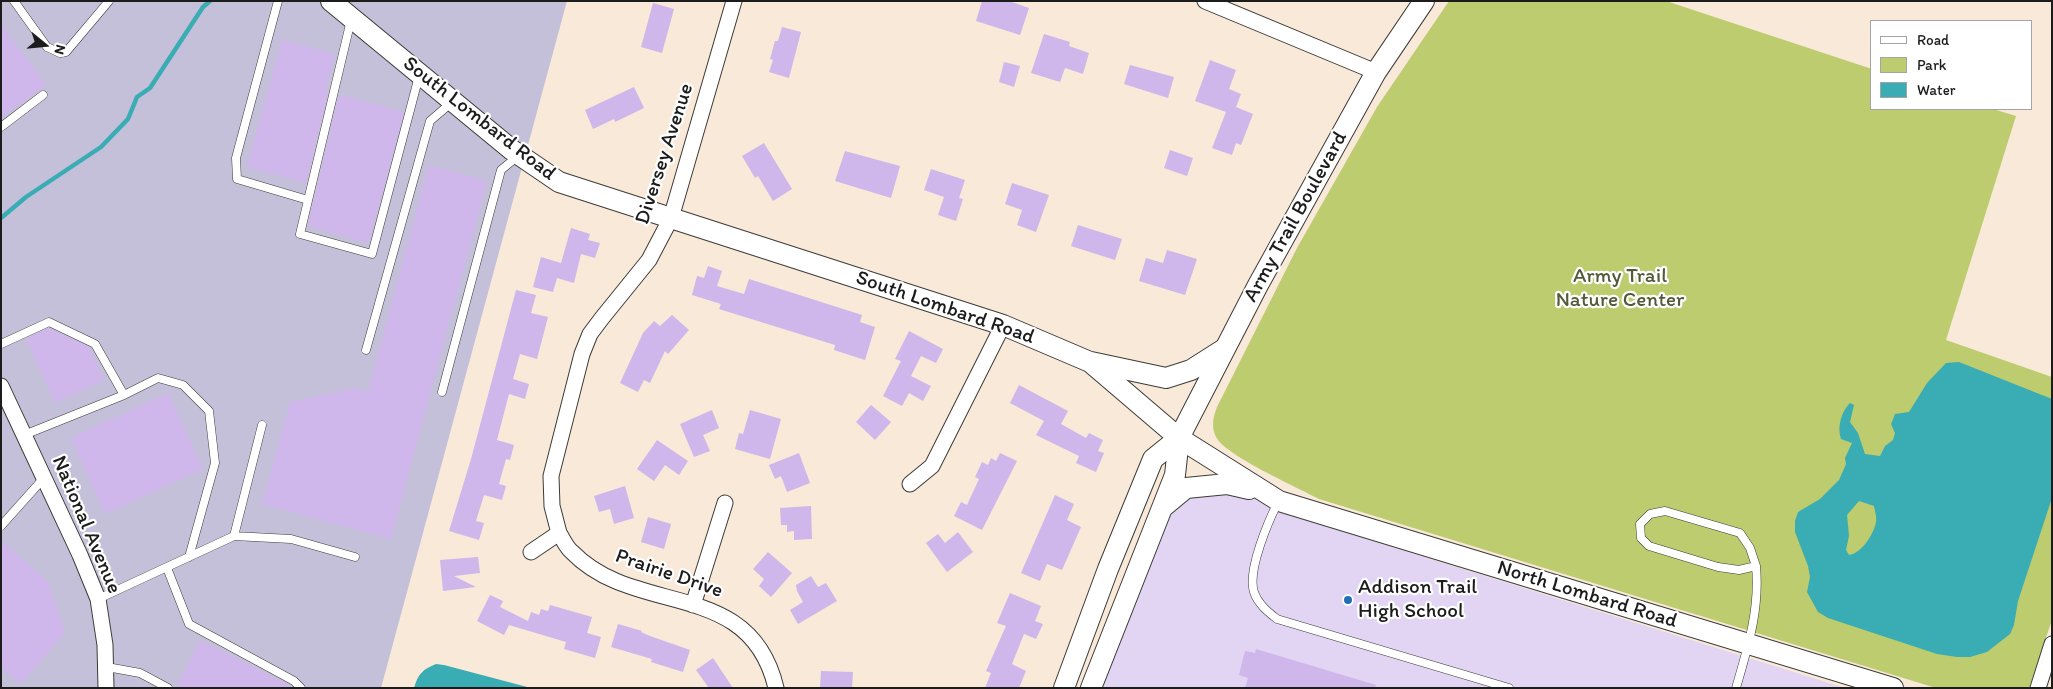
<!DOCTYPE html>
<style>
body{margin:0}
#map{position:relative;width:2053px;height:689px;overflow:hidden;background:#f8e9d8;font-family:Itim,sans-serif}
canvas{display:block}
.frame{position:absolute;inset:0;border:2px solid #1c1c1c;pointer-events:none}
.legend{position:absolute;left:1870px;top:20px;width:162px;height:90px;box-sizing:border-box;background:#fff;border:1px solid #a4a4a4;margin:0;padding:6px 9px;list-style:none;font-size:15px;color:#1c1c1c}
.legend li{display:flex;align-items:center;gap:10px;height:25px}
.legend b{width:25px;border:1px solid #a4a4a4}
.north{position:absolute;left:20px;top:20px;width:50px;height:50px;-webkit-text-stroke:4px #fff;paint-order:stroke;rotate:107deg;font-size:14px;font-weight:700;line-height:20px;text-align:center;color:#1c1c1c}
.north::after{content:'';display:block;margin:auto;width:18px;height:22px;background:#1c1c1c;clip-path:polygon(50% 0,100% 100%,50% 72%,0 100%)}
</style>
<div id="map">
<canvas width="2053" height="689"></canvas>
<div class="frame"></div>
<ul class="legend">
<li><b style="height:6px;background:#fff"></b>Road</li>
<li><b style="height:14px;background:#bccc6e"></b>Park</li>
<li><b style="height:14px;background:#3aacb4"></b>Water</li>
</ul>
<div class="north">N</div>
</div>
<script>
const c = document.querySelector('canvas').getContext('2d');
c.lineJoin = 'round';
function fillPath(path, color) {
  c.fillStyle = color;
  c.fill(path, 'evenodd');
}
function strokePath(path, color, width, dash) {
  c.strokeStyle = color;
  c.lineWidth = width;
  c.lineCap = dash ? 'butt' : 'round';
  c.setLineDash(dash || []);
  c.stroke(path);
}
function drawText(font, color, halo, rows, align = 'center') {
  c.font = font + ' Itim,sans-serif';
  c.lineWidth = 4.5;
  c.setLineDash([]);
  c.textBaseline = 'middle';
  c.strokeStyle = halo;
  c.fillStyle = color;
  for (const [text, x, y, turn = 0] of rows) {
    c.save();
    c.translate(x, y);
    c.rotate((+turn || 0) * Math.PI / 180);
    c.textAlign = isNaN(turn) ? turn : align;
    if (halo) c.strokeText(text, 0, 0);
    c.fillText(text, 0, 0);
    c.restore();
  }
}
const built = new Path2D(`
 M1220 493 1252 497 1283 513 1845 688H1098L1168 512 1185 496Z`);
const industrial = new Path2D(`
 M1 1H567L381 688H1Z`);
const green = new Path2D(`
 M1449 1H1666L1872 69V109H1993L2016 116 1946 340 2052 377V620L2029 688H1936L1319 499C1297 487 1226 456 1216 437 1211 426 1213 418 1217 407L1297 248 1377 107Z`);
const water = new Path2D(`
 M1959 362 2052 399V498L2018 601 2014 625 2010 634 1987 652 1970 657H1957L1937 654 1828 618 1818 612 1807 592 1810 577 1808 566 1795 532V521L1798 512 1820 499 1839 480 1846 464 1845 458 1852 443 1841 439C1837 427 1841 412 1850 403L1854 405 1850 422 1858 433 1865 454 1880 456 1885 446 1893 440 1895 433 1891 424 1895 414 1909 412 1927 383 1946 363ZM1859 501 1874 506C1875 512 1877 517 1876 522 1874 534 1861 554 1849 555L1846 550 1849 536 1847 515Z
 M436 664 444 665 531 688H414C418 674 423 669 436 664Z`);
const stream = new Path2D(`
 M1 218 26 197 101 147 128 119 137 97 150 88 203 7 210 1`);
const building = new Path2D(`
 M982 1H1009L1029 8 1020 35 976 21Z
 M653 3 674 9 662 53 641 47Z
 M1 24 46 85 1 118Z
 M782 27 801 32 789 78 769 72 773 60 770 59 775 41H778Z
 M1044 34 1070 42 1069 46 1089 53 1083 74 1065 68 1060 82 1031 73Z
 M282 40 335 54 325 91 328 92 306 183 247 167Z
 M1210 60 1236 70 1229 89 1241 94 1236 107 1253 114 1241 145 1236 143 1232 155 1212 148 1226 112 1195 101Z
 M1004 62 1020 66 1014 87 999 82Z
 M1130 65 1174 77 1168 98 1124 84Z
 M634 87 644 108 615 122 614 119 593 129 585 110Z
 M339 95 404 112 369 243 308 226Z
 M764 143 792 189 773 201 758 176 755 178 742 156Z
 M1170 150 1193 158 1187 176 1164 168Z
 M845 151 900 166 891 198 835 181Z
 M429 165 487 181 391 539 262 504 290 402 356 388 368 392Z
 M931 169 965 180 959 198 963 199 956 221 938 215 944 197 924 190Z
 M1012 183 1049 195 1036 232 1017 225 1022 210 1005 204Z
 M1078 225 1122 239 1115 260 1071 246Z
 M571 228 590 234 588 240 600 243 595 258 581 254 574 283 557 278 553 292 533 287 541 257 561 263Z
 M1167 250 1197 259 1185 295 1139 281 1146 258 1163 263Z
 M708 266 722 271 717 286 744 294 749 279 862 315 860 322 875 327 865 360 834 350 835 345 719 309 721 304 692 295 697 276 704 278Z
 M516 290 536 295 531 313 548 317 537 359 520 354 513 379 529 384 525 399 509 394 497 440 514 445 510 460 506 459 499 484 506 486 502 500 484 495 476 521 484 523 479 540 449 531 471 459Z
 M672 315 689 330 668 354 665 351 650 383 644 380 638 392 620 383 643 333 654 321 660 326Z
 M49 328 89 347 104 380 55 403 26 339Z
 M909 331 943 349 936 363 921 356 911 376 931 386 923 401 909 393 902 406 883 396 901 361 895 359Z
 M1019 385 1068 411 1061 424 1086 438 1089 433 1103 440 1098 451 1104 453 1096 472 1076 463 1079 456 1036 435 1044 421 1010 403Z
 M168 393 203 469 105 514 71 438Z
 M871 405 891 422 875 440 856 422Z
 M712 410 719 428 703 435 710 451 694 457 680 424Z
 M750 410 781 419 770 459 735 449 739 433 743 434Z
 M657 440 688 461 679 475 665 465 654 481 637 469Z
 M799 453 810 483 787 492 781 476 775 479 769 465Z
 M1000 453 1017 461 982 530 954 516 961 502 967 505 979 479 975 477 982 462 988 465 991 458 996 461Z
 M625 486 634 518 614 524 610 509 599 512 594 496Z
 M1055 495 1074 504 1067 520 1081 527 1062 570 1047 564 1040 581 1021 573Z
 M811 506 812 539 794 540V531L787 532V525H781L780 508Z
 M648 517 671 524 664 549 641 542Z
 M958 532 973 552 947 572 926 543 938 534 945 543Z
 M1 540 48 582 65 633 20 684 1 667Z
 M768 552 792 573 771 597 759 586 764 579 753 569Z
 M478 557 480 573 454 576 476 587 443 591 440 560Z
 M811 576 818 587 826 583 837 601 798 624 790 610 803 602 797 591 796 585Z
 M1010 593 1041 606 1035 621 1043 624 1036 639 1024 634 1012 664 1026 671 1019 688H985L991 673 986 671 1006 626 997 623Z
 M490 595 503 601 500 607 528 621 531 612 539 615 541 609 548 611 550 605 592 617 587 633 601 637 595 658 564 649 566 642 509 625 504 635 477 621Z
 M618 624 642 631 641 632 650 636 690 650 683 672 651 662 652 659 611 647Z
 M200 640 287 684 293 688H176Z
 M1256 649 1376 685 1375 688H1245L1248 678 1239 675 1245 651 1255 653Z
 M713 658 733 688H709L696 670Z
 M821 671 853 672 852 688H820Z`);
const lane = new Path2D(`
 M14 1 47 47 60 53 66 52 109 1
 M278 1 236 158 237 179 308 200
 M351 20 300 234 372 254 419 76
 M1 127 43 95
 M1 344 49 322 95 344 124 395
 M366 350 430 121 451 103
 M442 392 501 170 518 156
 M24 435 124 395 158 378 183 385 209 411 215 463 189 557
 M1278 502C1268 522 1247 571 1254 592 1258 604 1268 612 1277 619L1509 688
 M1665 511 1740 533 1750 548 1756 566 1739 570 1718 567 1649 546 1641 538 1640 524 1650 514Z
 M1 526 43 479
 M234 536 262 425
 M167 568 189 624 294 681 301 688
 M98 599 234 536 291 539 355 557
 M107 667 140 673 168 688
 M1736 688C1748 647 1760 609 1756 566`);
const street = new Path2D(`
 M1205 1 1376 72
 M1 386 80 555 98 599 105 645 106 688
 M910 484 932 466 1003 325
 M559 533 552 506 551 476 582 354 590 334 602 318 649 260 671 218 734 1
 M531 552 559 533C563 539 566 547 572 552 636 618 750 577 776 688
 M693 605 725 503
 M2038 688 2052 644`);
const secondary = new Path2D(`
 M331 1 512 150 559 182 1003 325 1090 362 1179 438 1279 501 1893 688
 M1091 362 1166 378 1191 370 1224 349
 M1163 507 1186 488 1227 484 1249 489
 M1064 688 1108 569 1153 459 1179 438
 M1091 688 1175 475 1179 438 1258 285 1376 72 1424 1`);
const markers = [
 [1348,600,5,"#1f6fb2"]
];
const streetNames = [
 ["South Lombard Road",479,119,38],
 ["Diversey Avenue",665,154,-72],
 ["Army Trail Boulevard",1296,217,-61],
 ["South Lombard Road",945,308,19],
 ["National Avenue",86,525,67],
 ["Prairie Drive",669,574,19],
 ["North Lombard Road",1587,595,17]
];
const parkNames = [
 ["Army Trail",1620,277],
 ["Nature Center",1620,301]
];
const poiNames = [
 ["Addison Trail",1358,588],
 ["High School",1358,612]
];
fillPath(built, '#e2d4f3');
fillPath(industrial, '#c5c0da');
fillPath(green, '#bccc6e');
fillPath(water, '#3aacb4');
strokePath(stream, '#3aacb4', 4.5);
fillPath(building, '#cfb6eb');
strokePath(lane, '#3d3b38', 9);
strokePath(street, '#3d3b38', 17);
strokePath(secondary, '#3d3b38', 22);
strokePath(lane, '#fff', 8);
strokePath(street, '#fff', 15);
strokePath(secondary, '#fff', 20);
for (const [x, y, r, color] of markers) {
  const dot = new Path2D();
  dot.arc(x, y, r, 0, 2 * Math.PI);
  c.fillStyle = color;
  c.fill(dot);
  strokePath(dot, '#fff', 2);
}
drawText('21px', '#1c1c1c', '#fff', streetNames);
drawText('21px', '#545a39', '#fff', parkNames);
drawText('21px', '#1c1c1c', '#fff', poiNames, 'left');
</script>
